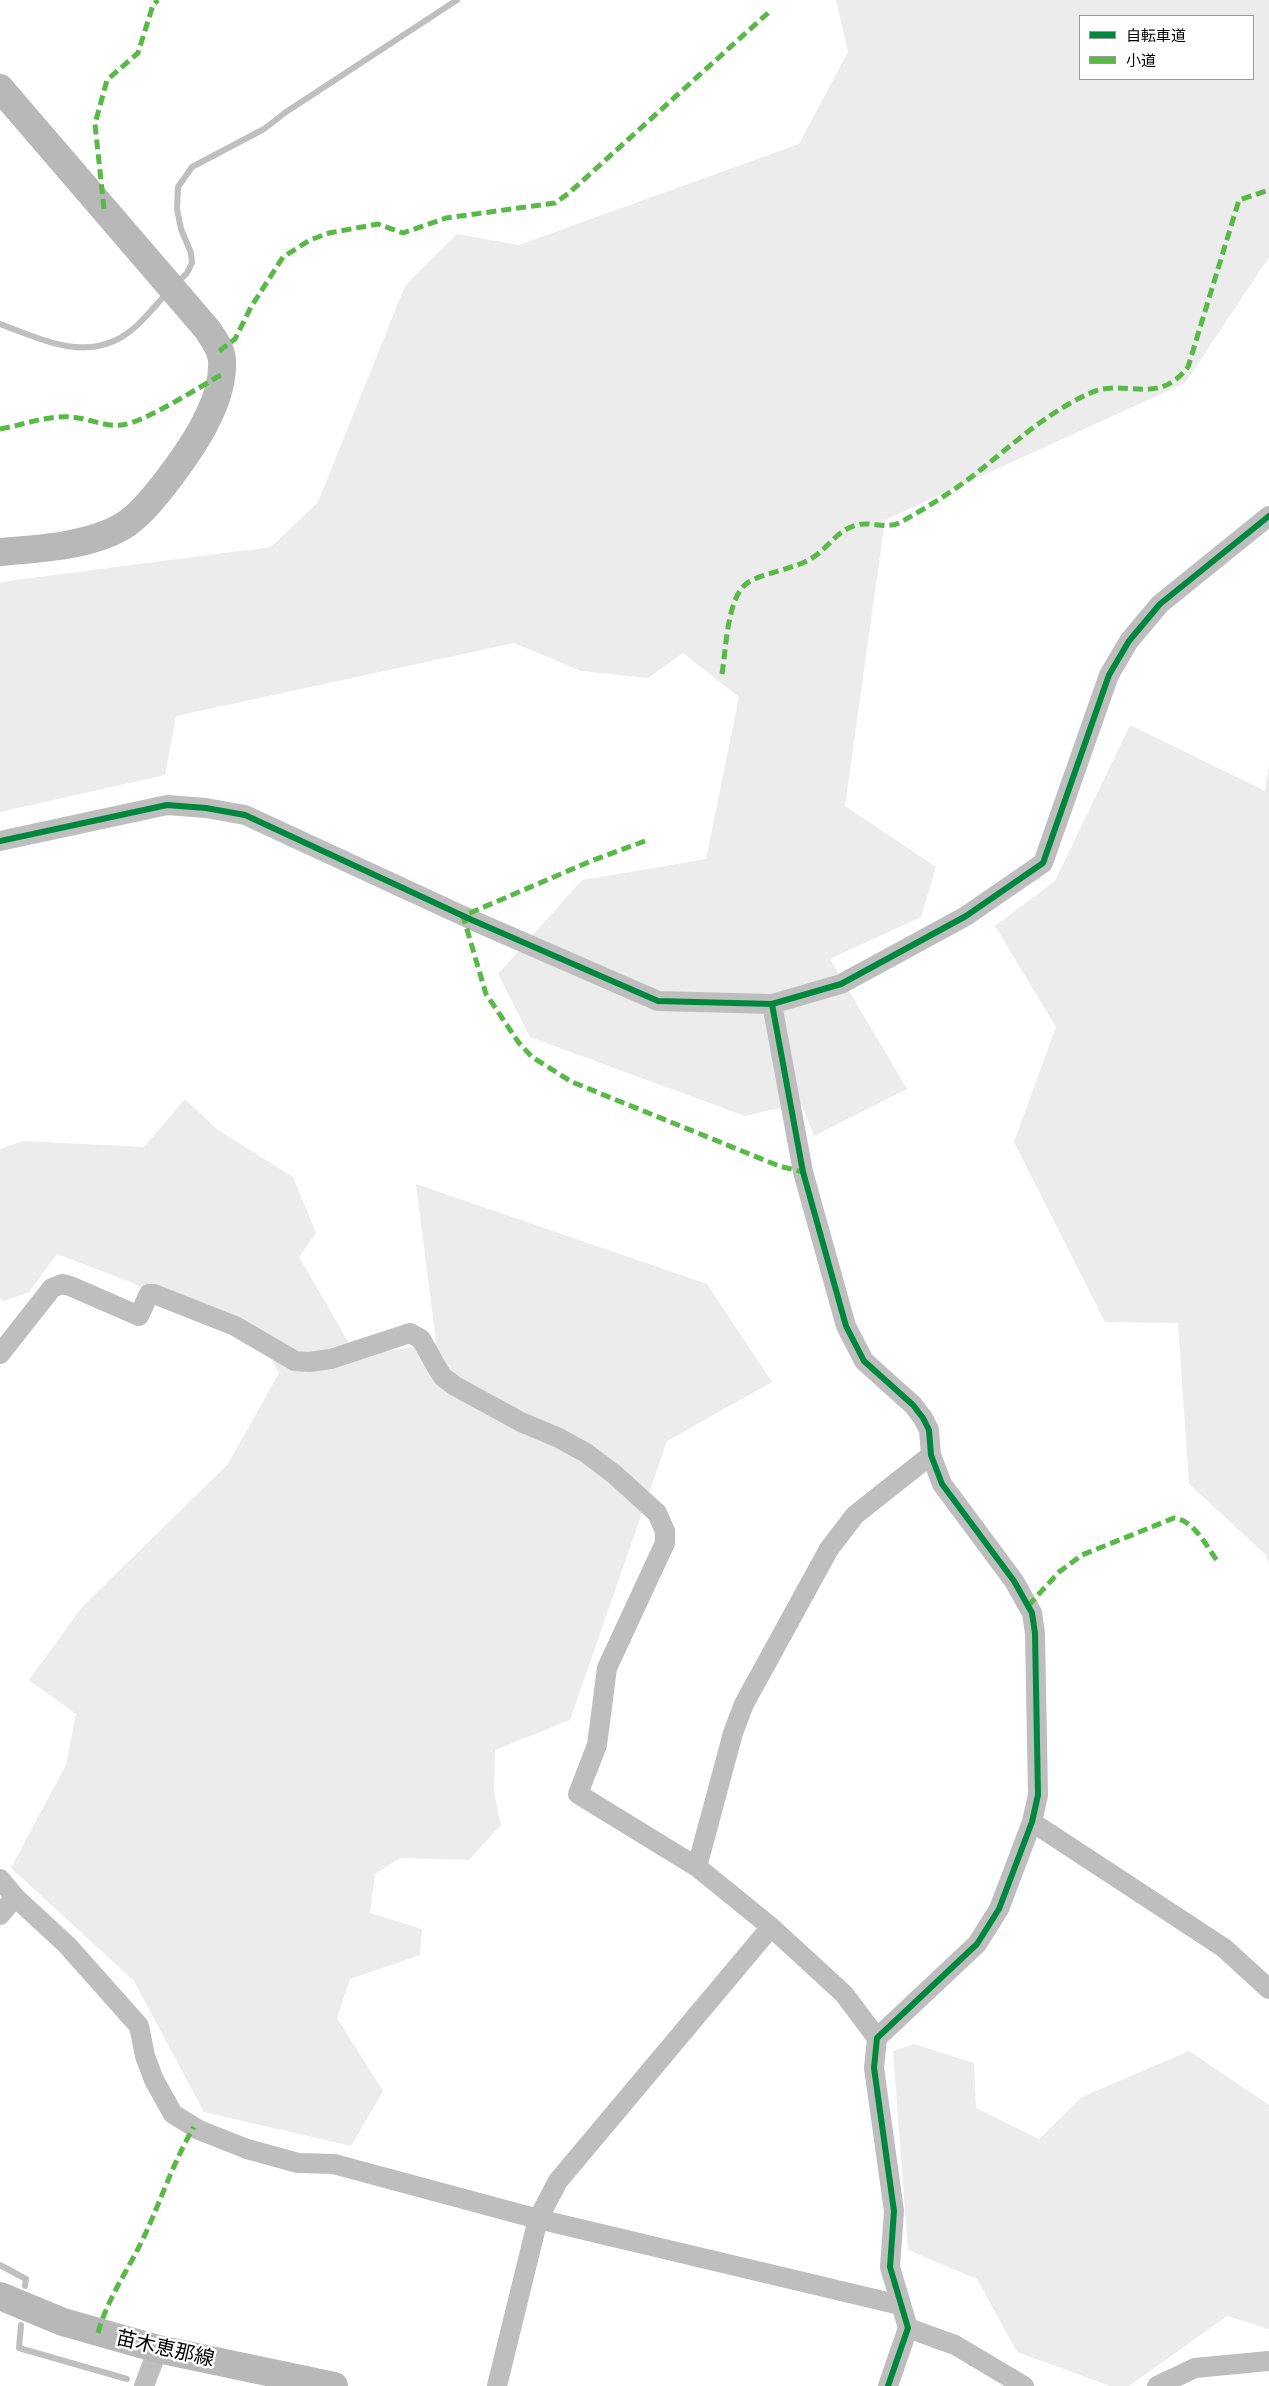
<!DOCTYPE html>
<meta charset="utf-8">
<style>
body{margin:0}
#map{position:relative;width:1269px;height:2386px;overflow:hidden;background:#fff;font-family:"Alegreya Sans","Noto Sans JP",sans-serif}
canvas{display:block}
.legend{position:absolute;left:1079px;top:15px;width:175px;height:65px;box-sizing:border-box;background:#fff;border:1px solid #999;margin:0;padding:6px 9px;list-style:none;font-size:15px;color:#000}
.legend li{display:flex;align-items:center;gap:10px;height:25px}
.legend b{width:25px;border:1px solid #999}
</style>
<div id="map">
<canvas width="1269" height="2386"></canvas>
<ul class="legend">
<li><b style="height:6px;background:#00873e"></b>自転車道</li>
<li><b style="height:6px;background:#58b947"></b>小道</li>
</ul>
</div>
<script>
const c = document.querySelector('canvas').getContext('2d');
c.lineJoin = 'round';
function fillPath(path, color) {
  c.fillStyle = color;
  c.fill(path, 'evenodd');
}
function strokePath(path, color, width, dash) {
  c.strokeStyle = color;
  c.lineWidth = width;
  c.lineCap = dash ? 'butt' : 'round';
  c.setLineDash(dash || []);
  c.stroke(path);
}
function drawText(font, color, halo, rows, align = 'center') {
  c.font = font + ' "Alegreya Sans","Noto Sans JP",sans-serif';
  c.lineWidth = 5;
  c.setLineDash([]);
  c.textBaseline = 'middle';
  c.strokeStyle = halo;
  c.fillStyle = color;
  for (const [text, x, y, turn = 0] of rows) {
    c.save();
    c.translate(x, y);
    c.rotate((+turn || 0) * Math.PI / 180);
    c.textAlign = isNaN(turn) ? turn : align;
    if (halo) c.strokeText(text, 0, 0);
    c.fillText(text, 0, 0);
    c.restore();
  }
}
const green = new Path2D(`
 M836 0H1269V257L1185 383 885 520 845 806 936 867 921 917 830 959 907 1089 814 1136 801 1103 745 1116 530 1037 498 974 582 880 706 859 739 697 683 653 648 678 581 671 514 643 176 716 165 775 0 812V582L271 547 318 502 405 286 457 234 519 245 799 144 848 52ZM1080 16H1253V79H1080Z
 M1130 725 1265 791 1269 765V1565L1266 1555 1189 1484 1178 1323 1105 1322 1014 1142 1056 1027 995 926 1055 881Z
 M185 1099 218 1130 293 1177 316 1233 299 1257 357 1357 436 1342 416 1184 707 1284 772 1382 667 1441 570 1720 495 1750 494 1792 501 1825 469 1860 400 1858 375 1874 370 1913 422 1929 420 1955 350 1979 337 2018 383 2091 351 2146 204 2112 134 1981 11 1868 66 1765 76 1714 29 1680 83 1606 228 1464 279 1373 269 1355 133 1283 57 1254 29 1292 4 1301 0 1298V1149L23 1141 144 1147Z
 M914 2044 974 2063 976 2108 1039 2139 1082 2097 1189 2051 1269 2105V2329L1227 2316 1129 2386H1110L1017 2352 977 2279 908 2250 893 2051Z`);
const stream = new Path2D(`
 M176 284 187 273 192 263 191 253 181 229 177 209 178 187 192 167 264 129 286 112 457 0
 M0 324C36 337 77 359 116 340 136 331 152 309 167 293
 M0 2265 26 2279 25 2286
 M21 2325 19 2348 127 2379`);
const street = new Path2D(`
 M0 841 167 805 206 808 245 815 472 920 658 1001 772 1004 841 984 966 916 1043 863 1109 675 1129 641 1160 604 1269 516
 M772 1004 803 1172 846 1326 864 1361 913 1405 923 1418 929 1430 931 1455 942 1484 1014 1581 1032 1613 1035 1633 1038 1795 1032 1822 999 1909 977 1944 877 2038 874 2068 894 2211 890 2267 908 2328 888 2386
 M0 1354 52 1288 62 1284 70 1286 139 1316 149 1294H154L235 1326 295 1361 309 1362 331 1359 410 1333 421 1339 436 1366 443 1377 455 1386 521 1422 559 1438 586 1453 614 1474 657 1513 665 1531V1543L607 1668 597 1745 578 1794 697 1867
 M1032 1822 1224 1948 1269 1989
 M0 1879 15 1897 67 1945 139 2026 145 2056 154 2080 173 2114 199 2130 247 2149 298 2163 334 2164 538 2219 900 2305
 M0 1915 15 1897
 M877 2038 844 1994 771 1927 697 1867 733 1733 744 1704 829 1549 855 1515 931 1455
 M908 2328 955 2345 1024 2386
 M144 2386 158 2349
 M497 2386 538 2219 558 2181 771 1927
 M1157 2386 1195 2368 1269 2361`);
const secondary = new Path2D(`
 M0 88 207 329C213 338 221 348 222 360 223 378 217 399 209 415 196 444 149 511 123 526 90 546 38 549 0 552
 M0 2296 63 2322 158 2349 334 2386`);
const quiet = new Path2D(`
 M104 209 95 124 107 80 138 53 153 5 158 0
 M219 351 235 339 251 307 283 257 310 240 329 233 378 224 403 233 446 218 555 203 569 193 769 12
 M0 429C24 425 46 415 72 417 87 418 105 427 121 425 144 423 199 387 221 375
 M722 674C726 650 727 599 746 584 758 574 795 569 812 558 830 547 835 531 857 525 870 521 887 530 901 522 926 508 952 492 974 475 1011 446 1045 414 1088 394 1125 376 1156 408 1188 367L1239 200 1269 190
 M645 841 591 861 463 916 486 994 519 1043 532 1057 572 1082 779 1166 803 1172
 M1028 1606 1059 1572 1082 1555 1174 1518C1194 1520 1207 1547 1218 1562
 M98 2333C107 2300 126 2273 141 2243 160 2204 172 2164 194 2127`);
const cycleway = new Path2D(`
 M0 841 167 805 206 808 245 815 472 920 658 1001 772 1004 841 984 966 916 1043 863 1109 675 1129 641 1160 604 1269 516
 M772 1004 803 1172 846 1326 864 1361 913 1405 923 1418 929 1430 931 1455 942 1484 1014 1581 1032 1613 1035 1633 1038 1795 1032 1822 999 1909 977 1944 877 2038 874 2068 894 2211 890 2267 908 2328 888 2386`);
const streetNames = [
 ["苗木恵那線",165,2349,13]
];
fillPath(green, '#ececec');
strokePath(stream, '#bfbfbf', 6);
strokePath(street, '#bebebe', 20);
strokePath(secondary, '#b8b8b8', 28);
strokePath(quiet, '#58b947', 5, [10, 5]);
strokePath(cycleway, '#00873e', 6);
drawText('20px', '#000', '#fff', streetNames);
</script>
